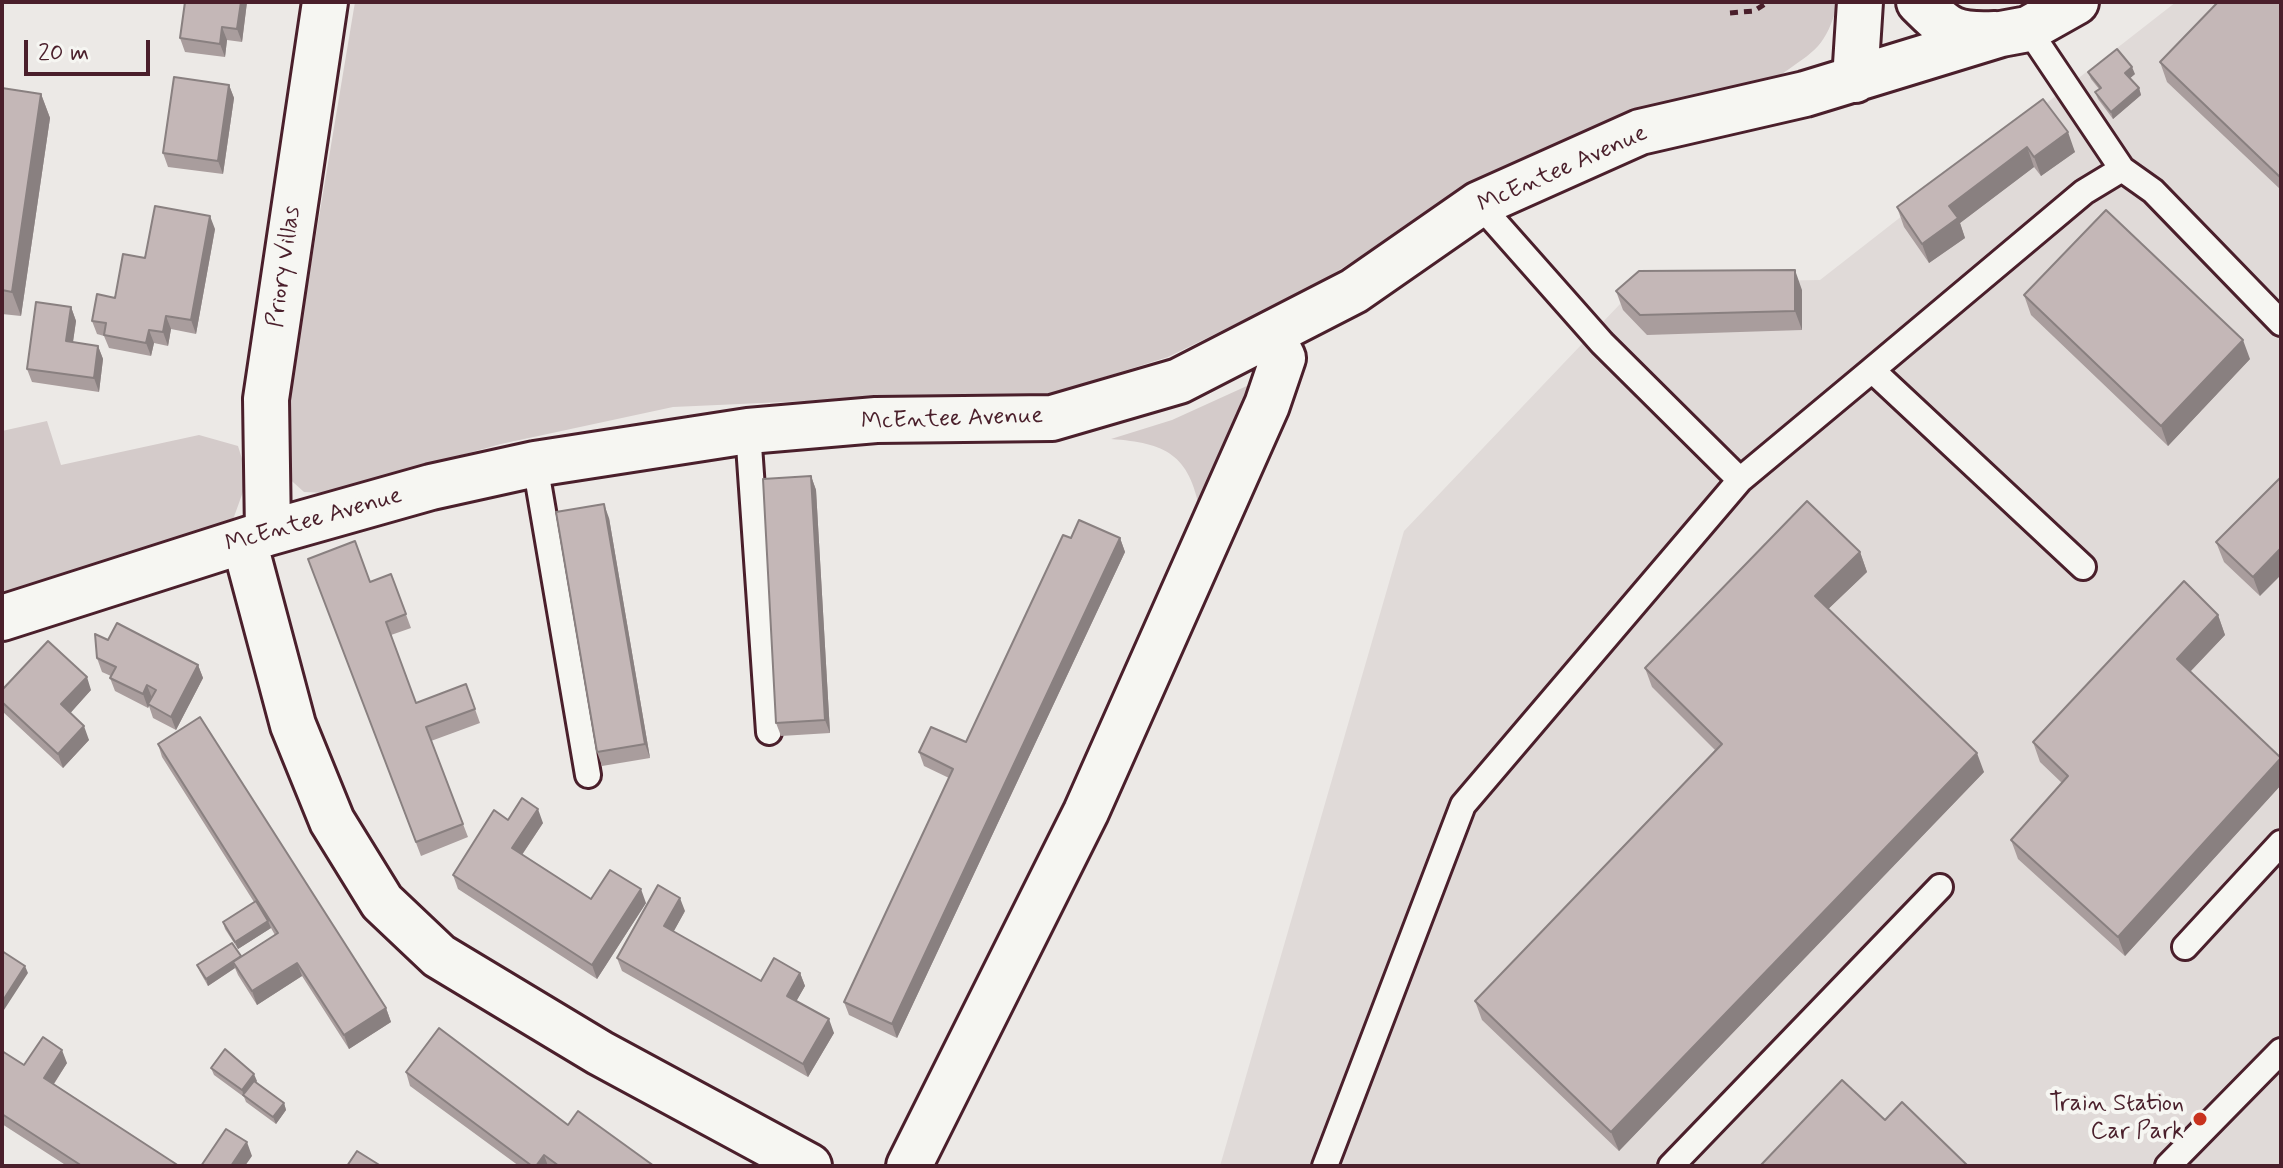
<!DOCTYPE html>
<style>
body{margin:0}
#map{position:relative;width:2283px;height:1168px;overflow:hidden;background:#ece9e6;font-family:Mynerve,sans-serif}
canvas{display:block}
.frame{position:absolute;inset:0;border:4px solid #4a1f2b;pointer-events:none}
.scale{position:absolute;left:24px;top:40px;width:126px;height:36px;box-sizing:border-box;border:4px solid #4a1f2b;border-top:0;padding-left:10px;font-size:24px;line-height:28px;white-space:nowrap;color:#4a1f2b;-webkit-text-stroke:6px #f6f6f2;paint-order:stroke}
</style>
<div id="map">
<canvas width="2283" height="1168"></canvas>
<div class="frame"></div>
<div class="scale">20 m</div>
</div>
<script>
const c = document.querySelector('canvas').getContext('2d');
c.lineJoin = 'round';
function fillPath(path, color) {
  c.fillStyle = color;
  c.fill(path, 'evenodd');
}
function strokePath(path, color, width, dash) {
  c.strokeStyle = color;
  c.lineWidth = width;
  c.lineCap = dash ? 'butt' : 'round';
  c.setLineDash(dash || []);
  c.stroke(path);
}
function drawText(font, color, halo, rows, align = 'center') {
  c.font = font + ' Mynerve,sans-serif';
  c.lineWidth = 8;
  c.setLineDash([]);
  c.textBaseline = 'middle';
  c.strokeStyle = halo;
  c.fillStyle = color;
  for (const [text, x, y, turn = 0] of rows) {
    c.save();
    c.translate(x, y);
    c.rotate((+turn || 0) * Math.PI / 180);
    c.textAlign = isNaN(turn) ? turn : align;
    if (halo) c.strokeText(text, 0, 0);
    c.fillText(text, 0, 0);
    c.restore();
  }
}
const built = new Path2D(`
 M2176 2H2281V1166H1220L1404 531 1640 283 1820 280Z`);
const green = new Path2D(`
 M355 2H1838C1826 47 1816 50 1779 76L1433 212 1310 288 1168 357 1051 394 965 402 829 400 673 407 501 444 325 493 304 492 284 474 281 444Z
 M1249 385 1258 394 1200 511C1189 454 1166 443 1111 439L1172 420Z
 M47 421 61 465 199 435 238 446 248 478 231 525 2 596V431Z`);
const path = new Path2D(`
 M1730 13 1754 11 1768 2`);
const service = new Path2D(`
 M2028 29 2122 169
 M1479 204 1602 343 1740 480
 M748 431 769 732
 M535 464 588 775
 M2083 567 1872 370 2084 192 2122 169 2153 191 2281 323
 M2185 947 2281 843
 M1325 1166 1463 805 1740 480 1872 370
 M1671 1166 1940 887
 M2168 1166 2281 1051`);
const minor = new Path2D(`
 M1919 2C1947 30 1954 36 1995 34
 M1855 80 1860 2
 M268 533 266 399 325 2
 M244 541 293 725 332 821 382 902 439 956 600 1053 809 1166
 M2 618 268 533 431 487 535 464 748 431 876 420 1052 418 1179 381 1354 291 1479 204 1640 132 1805 94 2001 34 2028 29 2076 2
 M909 1166 1086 812 1267 405 1283 358 1271 334`);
const wall = new Path2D(`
 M185 2H247L242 42 227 40 225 57 185 52 180 38Z
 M2281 2V190L2167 82 2160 62Z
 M2088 72 2135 74 2130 78 2139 88 2141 95 2113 119 2098 99 2095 92 2099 89 2091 79Z
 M229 85 234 98 223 174 168 167 163 153Z
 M2 88 41 94 50 118 21 316 2 314Z
 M2043 99 2075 152 2041 176 2034 167 1960 223 1965 238 1929 263 1904 227 1897 207Z
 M215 229 196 334 171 329 168 346 154 343 151 356 109 348 104 336 97 334 92 321 115 298 145 258Z
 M1802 290V330L1647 335 1623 310 1616 291Z
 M2024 295 2250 359 2168 446 2031 315Z
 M71 307 76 321 73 342 98 346 103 359 99 392 32 382 27 369Z
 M811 476 816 490 830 733 781 736 776 723Z
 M2281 477 2260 596 2224 562 2216 542Z
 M609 518 650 758 602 766 597 752Z
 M1071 538H1120L1125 552 897 1038 849 1015 844 1002 949 778 924 766 919 752 966 742Z
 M1860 552 1867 572 1828 609 1984 772 1619 1151 1482 1020 1475 1001 1715 750 1652 687 1645 668Z
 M308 559 370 582 391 574 411 628 391 635 416 703 466 684 480 723 431 741 468 837 421 856Z
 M2218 615 2225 635 2190 672 2281 758V785L2125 956 2018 859 2011 840 2062 783 2040 762 2033 742Z
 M108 640 198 665 203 678 176 730 153 718 149 706 148 708 115 691 110 678 111 676 102 672 97 658Z
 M2 690H91L70 713 89 740 63 768 2 711 4 715 2 717Z
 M158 744 386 1008 391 1022 349 1049 302 976 257 1005 238 975 235 968 208 986 200 972 197 965 241 956 275 935 271 928 238 949 225 929 223 922 254 902 162 757Z
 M508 820 543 823 522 855 591 899 646 903 597 979 458 889 453 875Z
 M685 911 673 932 761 981 800 973 805 986 796 1001 834 1033 808 1077 622 971 617 958Z
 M2 1051 24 1065 67 1063 54 1084 179 1166H67L2 1124Z
 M211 1068 257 1081 256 1082 284 1103 286 1110 276 1124 246 1102 244 1097 214 1075Z
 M406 1072 568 1125 654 1166H519L410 1086Z`);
const shadedWall = new Path2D(`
 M241 2H247L242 42 237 29Z
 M222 27 227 40 225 57 220 44Z
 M2132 67 2135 74 2128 80 2125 73Z
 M229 85 234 98 223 174 218 161Z
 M2139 88 2141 95 2113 119 2111 112Z
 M41 94 50 118 21 316 12 292Z
 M2068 132 2075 152 2041 176 2034 157Z
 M2027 147 2034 167 1960 223 1965 238 1929 263 1922 244 1949 206Z
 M210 216 215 229 196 334 191 320Z
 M1795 270 1802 290V330L1795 311Z
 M71 307 76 321 71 355 66 341Z
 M166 316 171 329 168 346 163 332Z
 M149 330 154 343 151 356 146 343Z
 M2243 340 2250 359 2168 446 2161 426Z
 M98 346 103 359 99 392 94 378Z
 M811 476 816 490 830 733 825 720Z
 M604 504 609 518 650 758 645 744Z
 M1120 538 1125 552 897 1038 892 1024Z
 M2281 548V575L2260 596 2253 577Z
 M1860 552 1867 572 1822 615 1815 596Z
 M2218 615 2225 635 2184 678 2177 659Z
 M198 665 203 678 176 730 171 717Z
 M87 677 91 690 66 718 61 704Z
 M147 685 152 698 148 708 143 694Z
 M84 726 89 740 63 768 58 754Z
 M1977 753 1984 772 1619 1151 1611 1132Z
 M2281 758V785L2125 956 2118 937Z
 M538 809 543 823 517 862 512 848Z
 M641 889 646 903 597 979 592 965Z
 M680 898 685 911 669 940 664 926Z
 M268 921 271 928 238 949 235 942Z
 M241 956 233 962 235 968 208 986 206 979Z
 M297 963 302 976 257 1005 252 991Z
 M25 966 28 973 2 1013V1002Z
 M800 973 805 986 792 1009 787 996Z
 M386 1008 391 1022 349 1049 344 1035Z
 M829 1019 834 1033 808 1077 803 1064Z
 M62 1050 67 1063 49 1091 44 1078Z
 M254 1074 257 1081 244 1097 242 1090Z
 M284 1103 286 1110 276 1124 273 1117Z
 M247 1142 252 1156 245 1166H231Z
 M544 1155 548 1166H536Z`);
const building = new Path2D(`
 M185 2H241L237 29 222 27 220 44 180 38Z
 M2218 2H2281V178L2160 62Z
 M2117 49 2132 67 2125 73 2139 88 2111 112 2095 92 2101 88 2088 72Z
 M174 77 229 85 218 161 163 153Z
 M2 88 41 94 12 292 2 290Z
 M2043 99 2068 132 2034 157 2027 147 1949 206 1958 218 1922 244 1897 207Z
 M155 206 210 216 191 320 166 316 163 332 149 330 146 343 104 335 106 323 92 321 97 294 115 298 123 254 145 258Z
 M2106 210 2243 340 2161 426 2024 295Z
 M1795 270V311L1640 315 1616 291 1639 271Z
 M36 302 71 307 66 341 98 346 94 378 27 369Z
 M811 476 825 720 776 723 763 479Z
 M2281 477V548L2253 577 2216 542Z
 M1807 501 1860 552 1815 596 1977 753 1611 1132 1475 1001 1722 744 1645 668Z
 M604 504 645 744 597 752 556 512Z
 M1079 520 1120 538 892 1024 844 1002 953 769 919 752 931 727 966 742 1063 535 1071 538Z
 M355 541 370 582 391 574 406 614 386 622 416 703 466 684 475 709 426 727 463 824 416 842 308 559Z
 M2184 581 2218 615 2177 659 2281 758 2118 937 2011 840 2068 776 2033 742Z
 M117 623 198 665 171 717 148 704 156 690 147 685 143 694 110 678 116 667 97 658 95 634 108 640Z
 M48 641 87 677 61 704 84 726 58 754 2 702V690Z
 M200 717 386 1008 344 1035 297 963 252 991 233 962 278 933 158 744Z
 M522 798 538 809 512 848 591 899 610 870 641 889 592 965 453 875 494 810 508 820Z
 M658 885 680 898 664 926 761 981 774 958 800 973 787 996 829 1019 803 1064 617 958Z
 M256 901 268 921 235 942 223 922Z
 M232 943 241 956 206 979 197 965Z
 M2 951 25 966 2 1002Z
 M439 1028 568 1125 578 1111 654 1166H559L544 1155 536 1166H532L406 1072Z
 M43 1037 62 1050 44 1078 179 1166H82L2 1114V1051L24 1065Z
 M225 1049 254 1074 242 1090 211 1068Z
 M1842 1080 1885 1120 1902 1102 1968 1166H1760Z
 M254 1081 284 1103 273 1117 243 1095Z
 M226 1129 247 1142 231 1166H201Z
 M357 1151 381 1166H347Z`);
const markers = [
 [2200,1119,8,"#c8321e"]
];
const streetNames = [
 ["McEntee Avenue",1563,170,-24],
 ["Priory Villas",285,267,-82],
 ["McEntee Avenue",952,420,-2],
 ["McEntee Avenue",314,521,-16]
];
const poiNames = [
 ["Train Station",2184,1105],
 ["Car Park",2184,1133]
];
fillPath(built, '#e0dad8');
fillPath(green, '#d4cbca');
strokePath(service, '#4a1f2b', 30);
strokePath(minor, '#4a1f2b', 50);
strokePath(path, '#4a1f2b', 5, [8, 6]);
strokePath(service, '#f6f6f2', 24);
strokePath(minor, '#f6f6f2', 44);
fillPath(wall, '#a99d9d');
fillPath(shadedWall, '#898080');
fillPath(building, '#c4b7b7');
strokePath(building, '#898080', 2);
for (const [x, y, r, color] of markers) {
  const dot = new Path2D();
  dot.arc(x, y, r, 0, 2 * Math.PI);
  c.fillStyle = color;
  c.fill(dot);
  strokePath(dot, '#f6f6f2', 3);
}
drawText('24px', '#4a1f2b', '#f6f6f2', streetNames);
drawText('24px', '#4a1f2b', '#f6f6f2', poiNames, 'right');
</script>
